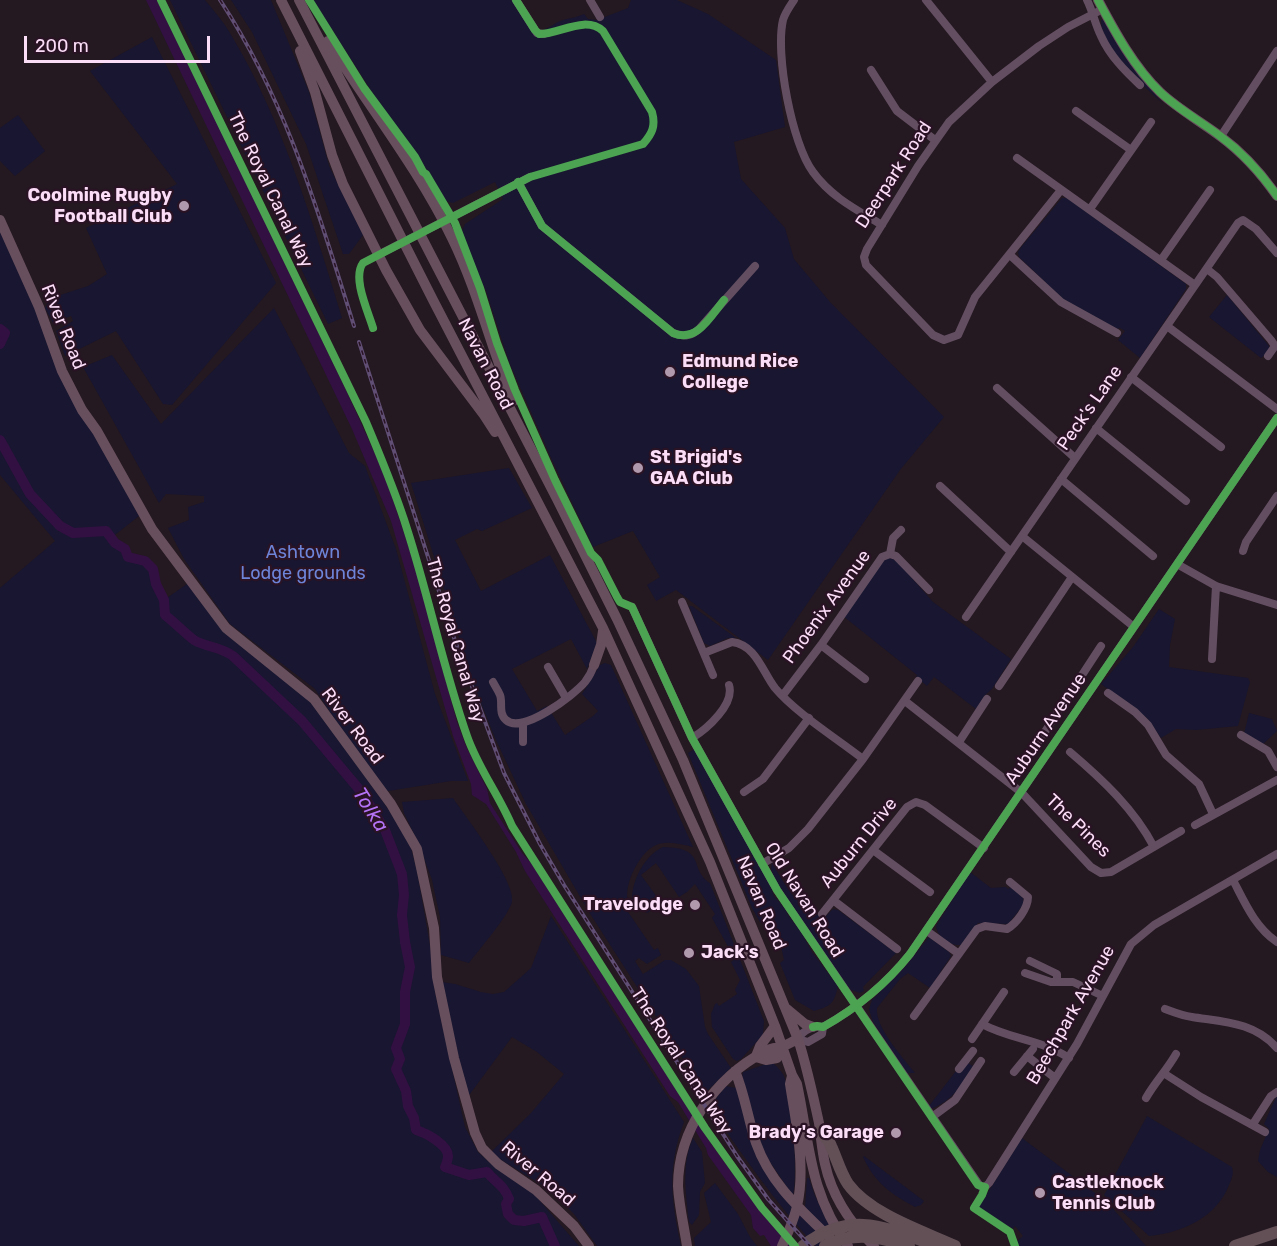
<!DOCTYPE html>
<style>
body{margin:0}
#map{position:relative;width:1277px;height:1246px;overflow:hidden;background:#241821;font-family:Rubik,sans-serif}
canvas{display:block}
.scale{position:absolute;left:24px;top:36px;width:186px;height:27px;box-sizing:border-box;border:3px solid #fcddf8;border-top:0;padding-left:8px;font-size:18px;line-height:21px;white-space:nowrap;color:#fcddf8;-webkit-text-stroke:4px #291324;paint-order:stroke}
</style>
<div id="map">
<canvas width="1277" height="1246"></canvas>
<div class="scale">200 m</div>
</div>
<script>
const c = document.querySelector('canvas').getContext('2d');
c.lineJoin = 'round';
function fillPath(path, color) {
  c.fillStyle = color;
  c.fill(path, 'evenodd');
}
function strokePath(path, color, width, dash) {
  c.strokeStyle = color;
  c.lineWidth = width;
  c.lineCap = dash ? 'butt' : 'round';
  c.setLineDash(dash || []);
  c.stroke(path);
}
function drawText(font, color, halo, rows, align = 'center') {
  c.font = font + ' Rubik,sans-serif';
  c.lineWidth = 4.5;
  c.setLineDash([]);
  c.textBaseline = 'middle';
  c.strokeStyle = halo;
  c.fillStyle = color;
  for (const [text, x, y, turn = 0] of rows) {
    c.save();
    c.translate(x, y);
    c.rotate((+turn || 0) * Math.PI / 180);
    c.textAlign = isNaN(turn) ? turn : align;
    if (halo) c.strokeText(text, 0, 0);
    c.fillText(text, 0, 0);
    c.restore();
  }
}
const green = new Path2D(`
 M170 0H205C214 11 223 21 230 33 283 121 312 220 342 318L328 324Z
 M231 0H271L309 92 329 166 363 235 349 254H343L306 144 252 32Z
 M313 0H514L533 32C545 31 550 26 560 21 568 18 576 18 584 14L588 19 597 20 628 8 631 0H677L708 14 776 60 785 127 734 142 741 179 785 228 794 259 830 302 944 417 900 470 768 660 676 590 656 601 647 585 660 577 633 531 593 547 552 460 509 362 486 291 460 235 465 224 503 199 495 182 453 203 445 201 425 167 379 103Z
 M1101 20H1104L1147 85 1163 104C1143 84 1101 51 1101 20Z
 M152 37 276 283 172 405 163 404 116 331 65 356 56 331 73 321 71 316 53 323 45 308 51 298 88 286 107 274 86 228 177 184 90 71Z
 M18 115 45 151 15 176 0 161V128Z
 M1062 198H1067L1186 284V289L1140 358 1118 340 1125 331 1120 328 1117 329 1063 299 1019 257 1018 252 1022 246Z
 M0 230 109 460 139 516 111 538 115 543 125 549 128 557C156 559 153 579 164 600L187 584 223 630 311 701 396 820 411 848 417 871 433 963 435 992 465 1127 478 1152 496 1168 534 1194 579 1246H0V588L55 541 0 475Z
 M1227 295 1269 346V351L1261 358 1209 317Z
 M274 308 349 453 365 466 396 549 435 694 468 781H451L382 792 315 689 230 624 184 559 168 528 189 520 188 507 204 502V496L166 494 159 503 83 367 112 355 161 424Z
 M509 468 532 508 482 531 477 529 455 540 481 591 550 555 597 643 587 669 571 639 512 669 537 711 547 706 565 735 593 716 598 711 582 694 600 665 605 663 611 665 693 847C681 844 667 840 656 845 639 852 620 890 630 906L626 909 654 950 658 948 661 955 647 964 639 958 635 961 643 974 665 960H671L686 969 699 986 705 1027 708 1034 731 1068 705 1093 589 912 526 804 495 738 475 688 411 483Z
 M889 558 896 560 933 602 1011 659 992 689 985 695 976 709 934 677 927 686 916 677 917 675 843 616 882 561Z
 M689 606H692L736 638H728L710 646 704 643Z
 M1159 609 1175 619 1170 645 1169 667 1248 678 1250 682 1238 726 1196 730 1176 729 1161 738 1147 718 1101 684 1133 647Z
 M1249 713 1272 719 1277 731 1262 745 1244 734Z
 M695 749 769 882 774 896 786 910 788 915 800 930 812 952 838 986C834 1004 831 1006 814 1011L795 1000 780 963 784 960 780 942 771 928 760 922 752 908 688 753Z
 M453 798C465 816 517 883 512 902 507 918 480 948 469 963L441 955 440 917 432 880 419 845 404 813 402 802Z
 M663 847C708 848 688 869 710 883L764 1021 763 1035 741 1059 737 1061 733 1059 712 1027 711 1014 715 1004 717 1003 719 1006 737 994 735 990 740 980 731 962 735 959 712 918 715 914 695 884 687 892 679 897 656 863 641 875 662 904 657 906 653 903 650 905 652 910 647 913 638 899 634 901 632 899C632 880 645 855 663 847Z
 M772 863C787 888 796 906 824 918L833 909 838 910 896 953 863 987 864 991 860 993 851 990 835 973 774 878 771 869Z
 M970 872 991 888 1006 887 1008 889 1011 887 1023 898 1024 904 1008 924 978 923 961 945C951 946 937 937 936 926Z
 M551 916 684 1122C667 1167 671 1200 681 1246H597L574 1214 550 1190 490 1153 531 1113 564 1074 537 1052 512 1037 467 1098 442 982 455 984 481 992 493 994 504 992 531 968Z
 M929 937 949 952 951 956 930 988 908 973 900 979 877 1008C875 1027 903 1058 915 1073H907L873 1022 869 1009 872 1000 904 968Z
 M772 1062C777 1067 781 1070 784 1076 793 1098 798 1173 793 1196L764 1153 742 1079 743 1072Z
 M968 1063 973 1066C961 1085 954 1100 931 1109L929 1106 956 1071Z
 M726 1086 736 1088 759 1159 834 1246H816C775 1203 743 1155 709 1107Z
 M1277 1095V1177L1268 1172 1258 1161 1260 1150 1269 1129 1264 1124Z
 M1147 1116 1232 1167C1234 1174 1232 1178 1229 1185 1217 1217 1182 1233 1149 1236L1104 1195Z
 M693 1138 702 1152 705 1183 700 1192 699 1215 692 1225 689 1222C686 1195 681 1164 693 1138Z
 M1022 1138 1107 1202 1146 1246H1017L1015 1243 1023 1236 1015 1226 1013 1229 978 1208Z
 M864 1156 924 1201 921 1205 915 1207C891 1194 875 1183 863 1157Z
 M807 1178H809L815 1196 830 1227 826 1229 805 1209Z
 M715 1183 738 1214 750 1237 757 1246H695L694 1238 711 1222 704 1193Z`);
const water = new Path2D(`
 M146 0H158L346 390 385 476 414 563 457 722 466 746 487 789 490 803 522 853 540 873V877L712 1145 764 1216 791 1246H771L764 1235 760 1236 753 1228 751 1215 708 1155 706 1148 678 1102 670 1096 525 871 516 852 486 804 472 795 471 784 453 736 391 521 352 429Z`);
const river = new Path2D(`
 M0 329 5 333 0 344
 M0 440 30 494 60 526 73 533 106 531 115 543 125 549 128 557 145 561 153 569 156 584 164 600 165 615C173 621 187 635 194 640 208 648 219 646 233 656L302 721 363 794 385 830 402 874 404 895 402 915 405 942 410 967 405 992V1024L396 1048 400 1059 396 1069 406 1091 408 1106 414 1118 416 1130C426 1133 449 1145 448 1157 448 1158 446 1166 445 1167L469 1175 487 1172C496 1183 504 1185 509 1199L506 1204 508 1214 514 1220 524 1221 542 1217 555 1246`);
const minor = new Path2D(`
 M516 0 537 33 544 34
 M590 0 600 17
 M794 0C790 6 785 13 783 20 775 54 792 144 813 172 831 197 857 210 882 225
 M926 0 992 82
 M1087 0C1093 12 1095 24 1101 36 1110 56 1125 71 1140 85
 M871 70 897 111 935 140
 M1076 111 1131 150
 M1221 136 1277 51
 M1017 158 1195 285
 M518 182 542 226 673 333C684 337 691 337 700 328L755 266
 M1061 190 975 297 958 335 944 340 933 335 866 265 864 257 867 249 918 166 949 122 992 82 1039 46 1068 27 1103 9
 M1090 209 1151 122
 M378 255 530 177
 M1010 255 1061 302 1117 333
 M1161 260 1210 190
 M1207 269 1217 277 1271 340 1275 346 1268 356
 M1167 326 1277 409
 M1131 377 1221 447
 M997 388 1075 458
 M1096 428 1186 501
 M1061 479 1153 556
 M940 486 1011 552
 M1022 536 1134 627
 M1243 551 1246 542 1277 496
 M890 554 893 538 901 530
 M1177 564 1216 586 1277 605
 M682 602 713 675
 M632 607 692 738 777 890 980 1186 985 1187 989 1183 1077 1044 1131 944 1154 925 1277 854
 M966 617 1238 223 1243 220 1256 229 1277 253
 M821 645 865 679
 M704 653 732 642C756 645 762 671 775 688 796 713 836 738 863 759
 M1212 659 1216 586
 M548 667 566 698
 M493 682C495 686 498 690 500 695 503 703 498 713 506 720 522 735 574 695 585 682 589 677 592 671 594 665
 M999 686 1072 577
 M1108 693 1135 712 1148 725 1166 755 1199 784 1213 814
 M783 695 821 645 882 557 890 554 896 556 929 590
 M905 701 1022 793 1091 867 1101 873 1111 872 1181 831
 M1241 735 1268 751 1277 767
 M692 738C707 729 735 704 729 685
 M523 742V724
 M959 742 987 699
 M1037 744 1101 646
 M1070 752C1103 780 1134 809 1154 847
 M744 792 763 779 809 718
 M1195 825 1277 780
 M873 850 930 892
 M762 864 789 848 808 829 863 759 918 681
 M1233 880C1245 903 1255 927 1277 942
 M833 900 897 949
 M822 914 907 807 916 802 925 805 984 848
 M927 931 959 954
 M1030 961 1057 974V982
 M1025 973 1051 982H1073L1103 996
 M1165 1009C1173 1012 1183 1016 1192 1017 1224 1022 1254 1022 1277 1048
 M914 1016 977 929 985 926 1007 929C1017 923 1028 908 1028 897L1010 882
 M982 1024C1009 1039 1043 1040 1069 1058
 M823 1027 822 1034 808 1042 798 1039C803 1030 814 1025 823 1027 857 1008 886 984 910 954L1277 418
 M972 1039 1004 992
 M1027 1056 1055 1078
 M959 1069 973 1051
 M1014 1072 1033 1049
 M1165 1074 1201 1097 1265 1132
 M1146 1098C1155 1082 1167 1070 1176 1054
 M932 1117 955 1100 981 1061
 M1253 1124 1271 1096 1277 1092`);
const major = new Path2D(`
 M281 0 433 300 603 628 710 862 775 1026 792 1075 797 1084C810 1145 809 1193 848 1246
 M299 0 557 499 617 619 683 760 798 1039C807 1067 813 1095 819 1123 821 1137 822 1151 825 1164 832 1196 851 1224 874 1246
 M1098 0C1115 32 1134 67 1160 92 1178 109 1200 121 1220 136 1243 153 1261 173 1277 196
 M328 41C369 107 418 168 452 238 478 291 491 348 513 401
 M300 51 315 92 332 155 343 184 386 270 420 330 484 415 495 432
 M0 220 39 307 62 371 82 410 97 431 152 529 226 628 314 699 391 804 417 849 434 928 437 977 454 1058 475 1133 482 1148 498 1164 536 1190 574 1226 589 1246
 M594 665 601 645 603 631
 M787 1009 805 1024 813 1027
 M756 1056 760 1046 775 1026
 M756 1057 766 1060 777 1058 781 1047
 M735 1071C745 1095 748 1119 756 1143 770 1183 800 1209 830 1238
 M687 1246C684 1226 679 1206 678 1186 678 1130 715 1078 764 1052 770 1048 775 1048 781 1047 787 1045 793 1041 798 1039
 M782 1246C788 1233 794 1220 797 1206 806 1168 796 1123 790 1084L792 1076`);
const highway = new Path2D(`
 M820 1131C824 1136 829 1140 831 1146 837 1159 840 1172 848 1184 870 1214 922 1231 955 1246
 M803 1246C851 1209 887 1228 937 1246
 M825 1246C853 1231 880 1237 909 1246
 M1235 1246 1277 1232`);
const rail = new Path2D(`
 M220 0C287 102 318 211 354 326
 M359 342 453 635 504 773 540 844 564 885 737 1156 768 1199 810 1246`);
const cycleway = new Path2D(`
 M161 0 366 422C381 458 396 493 407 529 429 597 443 668 467 736 478 768 499 795 512 826L705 1128 762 1208 795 1246
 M309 0 364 88 415 157 423 172 426 174 455 223 480 288 497 343 515 390 555 480 591 553 598 560 617 597 620 602 632 607 692 738 777 890 978 1185 985 1187 982 1195 974 1208 1010 1232 1015 1246
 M1098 0C1115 32 1134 67 1160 92 1178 109 1200 121 1220 136 1243 153 1261 173 1277 196
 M518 182 542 226 673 333C697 343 710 317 724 300
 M373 328C368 311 352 278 363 263L530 177 643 144C652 134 656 126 652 112L603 31C585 15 560 34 539 34L535 30 516 0
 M813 1027 817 1026 823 1027C857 1008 886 984 910 954L1277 418`);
const markers = [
 [184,206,6,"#b098ad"],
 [670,372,6,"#b098ad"],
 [638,468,6,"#b098ad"],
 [695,905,6,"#b098ad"],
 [689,953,6,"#b098ad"],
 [896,1133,6,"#b098ad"],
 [1040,1193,6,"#b098ad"]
];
const streetNames = [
 ["Deerpark Road",894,175,-57],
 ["The Royal Canal Way",270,190,64],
 ["River Road",63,327,68],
 ["Navan Road",485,364,63],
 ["Peck's Lane",1090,408,-55],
 ["Phoenix Avenue",827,607,-54],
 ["The Royal Canal Way",455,640,74],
 ["River Road",352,726,53],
 ["Auburn Avenue",1046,729,-56],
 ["The Pines",1078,826,44],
 ["Auburn Drive",859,843,-51],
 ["Old Navan Road",804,900,58],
 ["Navan Road",761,903,67],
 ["Beechpark Avenue",1071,1015,-60],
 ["The Royal Canal Way",681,1061,57],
 ["River Road",538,1174,40]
];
const poiNames = [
 ["Coolmine Rugby",172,196,"right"],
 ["Football Club",172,217,"right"],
 ["Edmund Rice",682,362],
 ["College",682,383],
 ["St Brigid's",650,458],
 ["GAA Club",650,479],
 ["Travelodge",683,905,"right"],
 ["Jack's",701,953],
 ["Brady's Garage",884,1133,"right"],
 ["Castleknock",1052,1183],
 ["Tennis Club",1052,1204]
];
const parkNames = [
 ["Ashtown",303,553],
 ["Lodge grounds",303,574]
];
const waterNames = [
 ["Tolka",370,810,58]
];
fillPath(green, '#181630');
fillPath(water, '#321042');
strokePath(river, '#321042', 10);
strokePath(minor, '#634e61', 8);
strokePath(major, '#684f5d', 10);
strokePath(highway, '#625056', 12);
strokePath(rail, '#604e74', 4);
strokePath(rail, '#291324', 1.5, [4.5]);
strokePath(cycleway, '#4ca352', 8);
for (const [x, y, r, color] of markers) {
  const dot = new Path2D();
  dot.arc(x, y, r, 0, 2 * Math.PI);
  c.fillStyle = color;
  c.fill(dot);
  strokePath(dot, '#291324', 2);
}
drawText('18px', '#fcddf8', '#291324', streetNames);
drawText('bold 18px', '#fcddf8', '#291324', poiNames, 'left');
drawText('18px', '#6d84d8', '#291324', parkNames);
drawText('italic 20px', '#b473f5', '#291324', waterNames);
</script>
